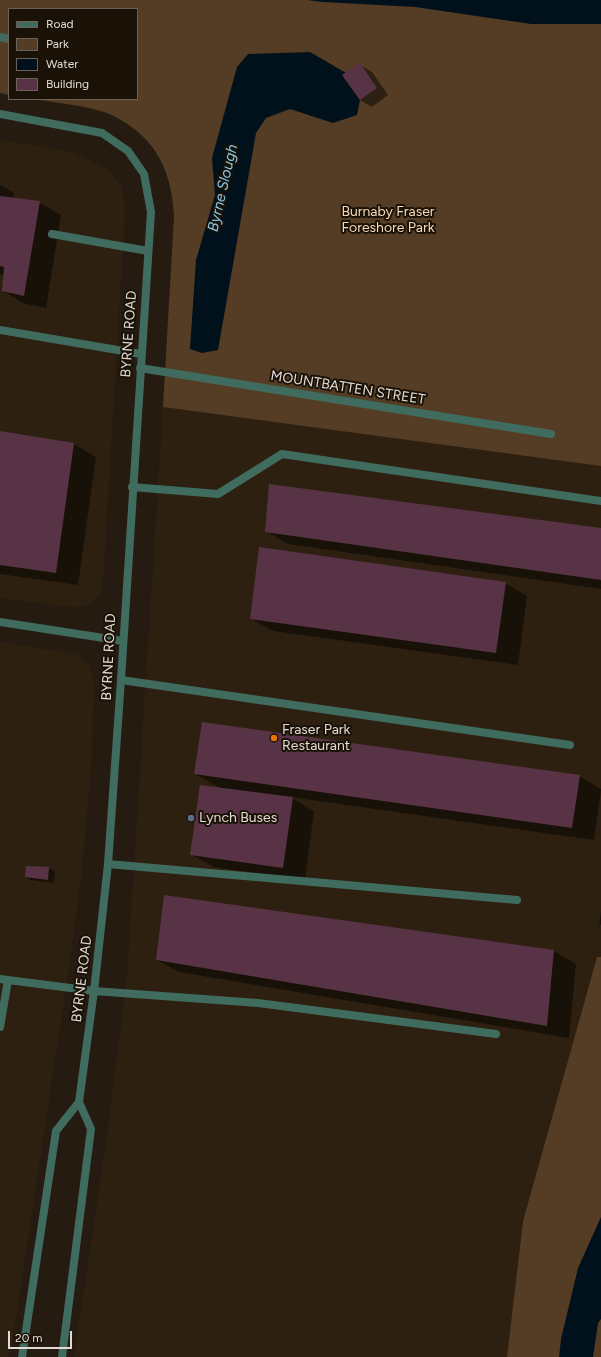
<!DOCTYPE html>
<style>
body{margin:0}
#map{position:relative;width:601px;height:1357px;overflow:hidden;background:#251b10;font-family:Figtree,sans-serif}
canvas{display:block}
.legend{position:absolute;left:8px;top:8px;width:130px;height:92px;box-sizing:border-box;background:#1b1207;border:1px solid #6b6259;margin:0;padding:5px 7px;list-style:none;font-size:12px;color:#e2dbd4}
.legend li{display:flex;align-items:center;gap:8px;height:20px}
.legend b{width:20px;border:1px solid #6b6259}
.scale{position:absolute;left:8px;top:1331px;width:64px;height:18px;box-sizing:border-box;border:2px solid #e2dbd4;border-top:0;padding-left:5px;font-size:12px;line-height:14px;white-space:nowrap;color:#e2dbd4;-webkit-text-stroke:3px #1b1207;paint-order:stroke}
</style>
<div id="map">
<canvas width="601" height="1357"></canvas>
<ul class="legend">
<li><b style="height:5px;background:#3f6c5f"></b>Road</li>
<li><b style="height:11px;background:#543d24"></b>Park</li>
<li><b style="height:11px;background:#00111b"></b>Water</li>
<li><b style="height:11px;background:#573345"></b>Building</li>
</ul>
<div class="scale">20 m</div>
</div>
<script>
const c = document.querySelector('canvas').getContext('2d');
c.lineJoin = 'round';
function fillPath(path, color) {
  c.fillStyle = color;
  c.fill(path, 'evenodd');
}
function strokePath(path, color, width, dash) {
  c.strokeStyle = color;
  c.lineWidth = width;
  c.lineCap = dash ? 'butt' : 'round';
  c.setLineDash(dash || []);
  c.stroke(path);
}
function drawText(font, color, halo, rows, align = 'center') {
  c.font = font + ' Figtree,sans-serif';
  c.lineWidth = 4;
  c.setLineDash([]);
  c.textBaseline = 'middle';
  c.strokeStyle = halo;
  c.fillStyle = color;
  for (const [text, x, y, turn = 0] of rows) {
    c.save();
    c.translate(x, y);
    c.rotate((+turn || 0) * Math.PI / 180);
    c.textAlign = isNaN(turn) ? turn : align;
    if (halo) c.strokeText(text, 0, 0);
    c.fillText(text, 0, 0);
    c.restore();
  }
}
const built = new Path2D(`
 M0 140 73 152 110 170 122 189 124 199 125 210 103 582 100 592 96 598 85 606 79 607H67L0 598Z
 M163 407 601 464V957H597L523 1221 507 1357H74L106 1143 127 978Z
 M0 642 76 654 89 665 92 673 94 681 91 771 82 869 71 954 12 1345 8 1357H0Z`);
const green = new Path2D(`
 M0 0H308L324 2 340 0H601V466L163 407 174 216C172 177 160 145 126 123 119 119 111 114 104 112 81 105 57 103 34 99H137V9H9V95L0 93Z
 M597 957H601V1357H507L523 1221Z`);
const water = new Path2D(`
 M308 0H601V24H531L415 7 324 2Z
 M310 52 346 73 343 76 360 100 357 115 333 123 290 109 266 118 256 133 218 350 202 353 190 349 196 260 215 195 212 158 237 67 248 54Z
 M601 1217V1319L598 1323 593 1357H559L561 1339 578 1268Z`);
const shadow = new Path2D(`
 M360 65 372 72 388 95 372 107 360 100Z
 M0 185 14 193 13 199 39 202 61 215 46 308 25 304 3 291 4 275H0Z
 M0 432 74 444 96 457 78 585 0 574Z
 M601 529V589L288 544 266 531Z
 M505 583 527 596 518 665 273 631 251 619Z
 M195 774 579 776 601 789V791L594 840 290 797 314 811 305 880 214 867 192 855 220 788Z
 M49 868 55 872 54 883 31 880 26 877Z
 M165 896 554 951 576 964 569 1038 179 972 157 960Z
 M601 912V925L599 924Z`);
const building = new Path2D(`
 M360 63 377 88 360 100 342 75Z
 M0 196 40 201 24 296 2 291 4 267 0 266Z
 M0 431 74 443 56 573 0 565Z
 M269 484 601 528V580L265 532Z
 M259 547 506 582 496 653 250 619Z
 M202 722 580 775 572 828 194 774Z
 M200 785 293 797 283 868 190 855Z
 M26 866 49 867 48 880 25 877Z
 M164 895 554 950 547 1026 156 960Z`);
const service = new Path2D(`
 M0 37 9 39
 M52 234 148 251
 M0 330 141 354
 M132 487 218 494 282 454 601 501
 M121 680 570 745
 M108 864 517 900
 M0 979 94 991 258 1003 496 1034
 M0 1027 8 980`);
const minor = new Path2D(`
 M0 114 102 133 128 151 144 174 151 212 121 680 108 864 94 991 79 1102 56 1131 22 1357
 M140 368 551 434
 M0 622 123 641
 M62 1357 91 1129 79 1102`);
const markers = [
 [274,738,4,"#e8710a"],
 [191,818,4,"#5c6f8a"]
];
const parkNames = [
 ["Burnaby Fraser",388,212],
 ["Foreshore Park",388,228]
];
const streetNames = [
 ["BYRNE ROAD",129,334,-86],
 ["MOUNTBATTEN STREET",348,388,9],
 ["BYRNE ROAD",109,657,-87],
 ["BYRNE ROAD",82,979,-83]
];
const poiNames = [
 ["Fraser Park",282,730],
 ["Restaurant",282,746],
 ["Lynch Buses",199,818]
];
const waterNames = [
 ["Byrne Slough",223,188,-77]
];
fillPath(built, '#2e2010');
fillPath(green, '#543d24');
fillPath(water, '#00111b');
fillPath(shadow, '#0007');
fillPath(building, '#573345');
strokePath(service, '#3f6c5f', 8);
strokePath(minor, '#3f6c5f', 8);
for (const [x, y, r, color] of markers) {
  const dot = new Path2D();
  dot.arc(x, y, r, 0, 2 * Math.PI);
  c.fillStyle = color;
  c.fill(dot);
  strokePath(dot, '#1b1207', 1.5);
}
drawText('14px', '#f8dabb', '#1b1207', parkNames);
drawText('14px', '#e2dbd4', '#1b1207', streetNames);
drawText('14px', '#e2dbd4', '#1b1207', poiNames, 'left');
drawText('italic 15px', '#82ccee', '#1b1207', waterNames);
</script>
